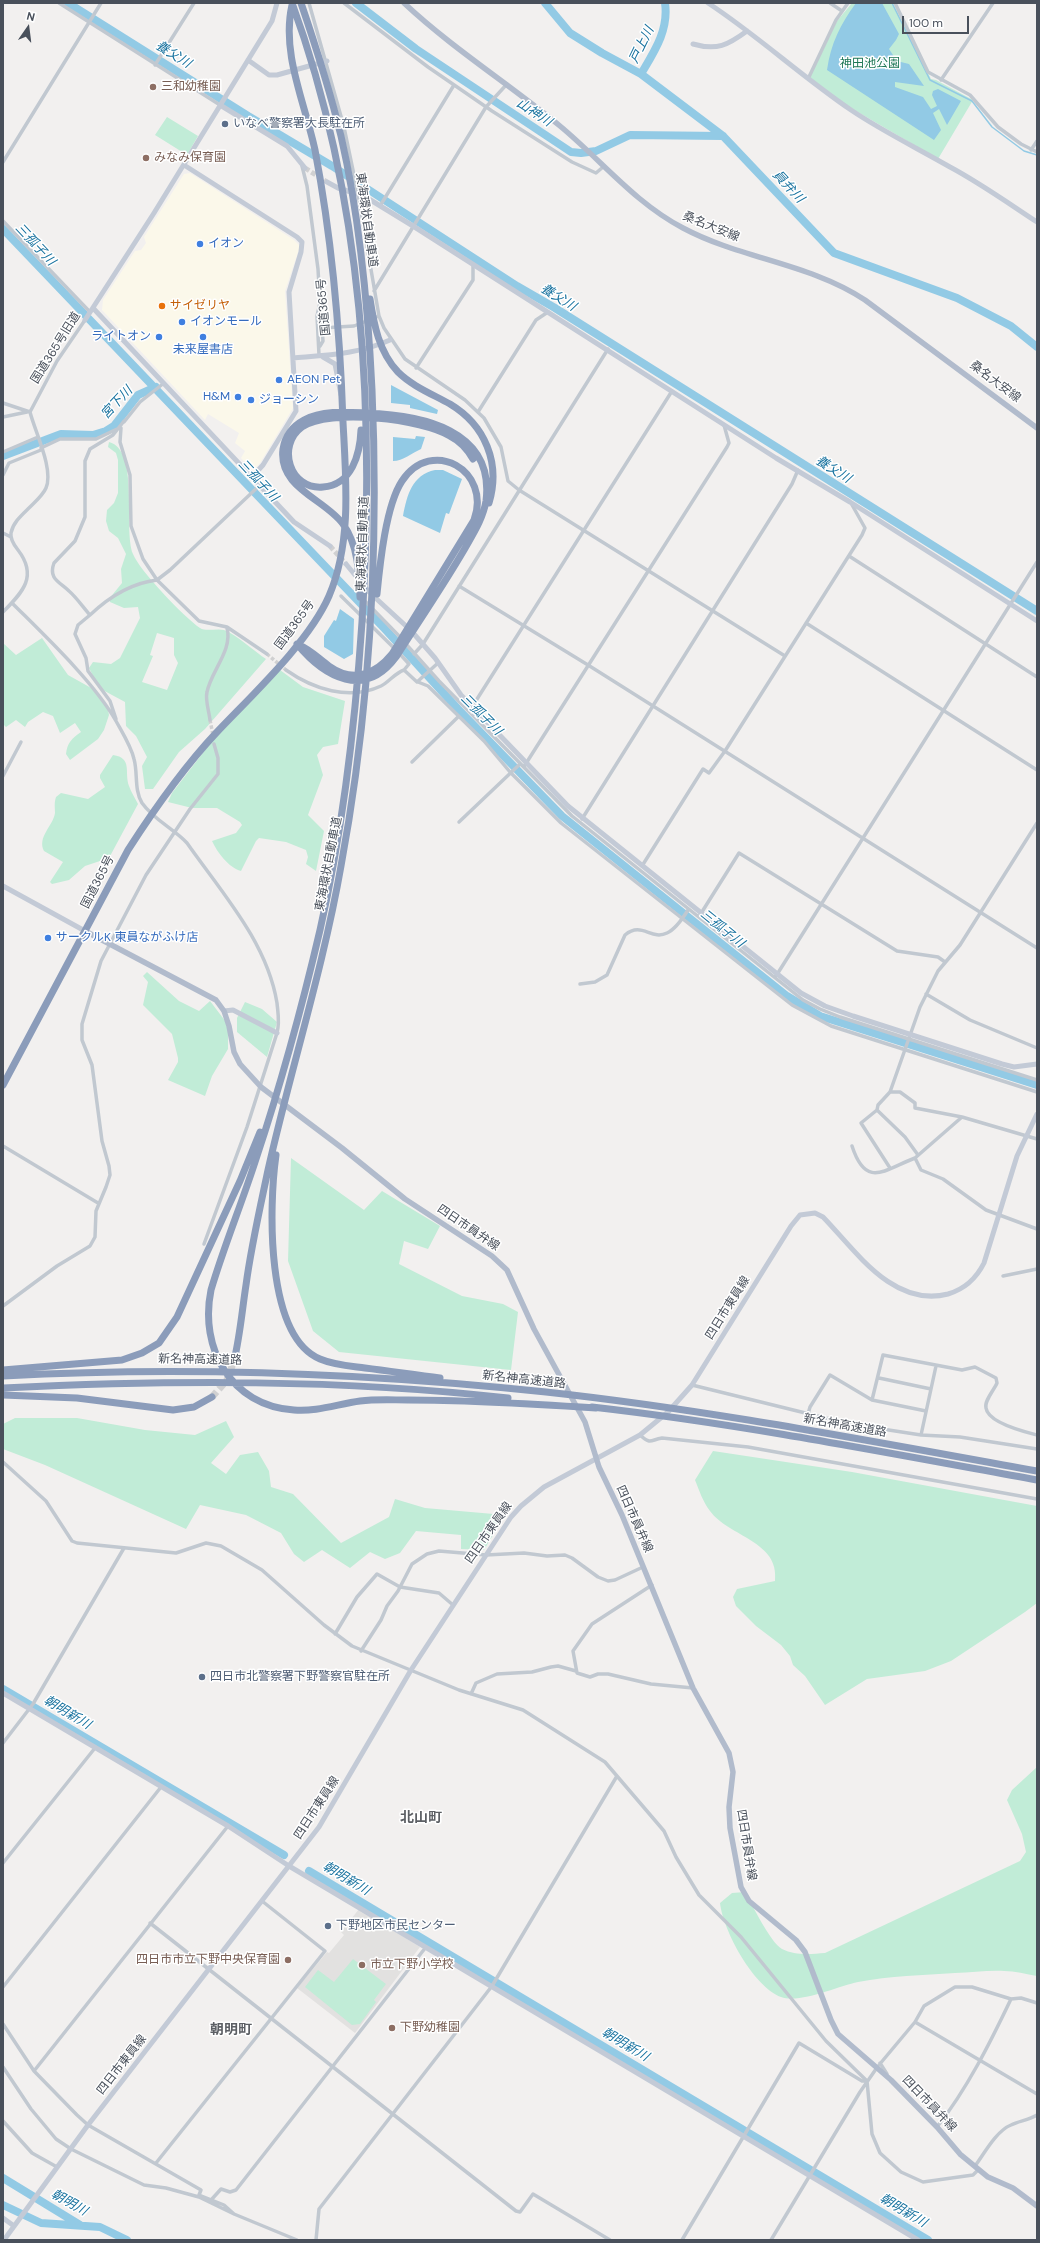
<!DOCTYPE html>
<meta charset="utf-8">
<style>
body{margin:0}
#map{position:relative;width:1040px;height:2243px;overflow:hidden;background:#f2f0ef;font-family:"DM Sans",sans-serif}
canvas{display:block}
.frame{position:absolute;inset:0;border:4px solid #49505b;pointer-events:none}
.north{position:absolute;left:8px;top:8px;width:40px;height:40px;-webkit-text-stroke:3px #fff;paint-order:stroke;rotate:14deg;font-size:11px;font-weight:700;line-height:16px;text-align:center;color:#49505b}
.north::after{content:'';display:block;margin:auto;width:14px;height:18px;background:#49505b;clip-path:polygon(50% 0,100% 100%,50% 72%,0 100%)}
.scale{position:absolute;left:902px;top:16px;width:67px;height:18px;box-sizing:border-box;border:2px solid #49505b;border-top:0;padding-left:5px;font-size:12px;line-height:14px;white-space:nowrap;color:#49505b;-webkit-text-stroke:3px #fff;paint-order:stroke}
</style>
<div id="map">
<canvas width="1040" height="2243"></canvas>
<div class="frame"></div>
<div class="north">N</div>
<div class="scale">100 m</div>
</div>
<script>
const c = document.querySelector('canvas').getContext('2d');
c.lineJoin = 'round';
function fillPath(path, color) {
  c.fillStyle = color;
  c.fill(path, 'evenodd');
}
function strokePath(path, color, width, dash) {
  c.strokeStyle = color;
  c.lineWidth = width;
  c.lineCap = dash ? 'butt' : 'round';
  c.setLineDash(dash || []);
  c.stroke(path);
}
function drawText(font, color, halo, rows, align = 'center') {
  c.font = font + ' "DM Sans","Noto Sans JP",sans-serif';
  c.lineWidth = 3;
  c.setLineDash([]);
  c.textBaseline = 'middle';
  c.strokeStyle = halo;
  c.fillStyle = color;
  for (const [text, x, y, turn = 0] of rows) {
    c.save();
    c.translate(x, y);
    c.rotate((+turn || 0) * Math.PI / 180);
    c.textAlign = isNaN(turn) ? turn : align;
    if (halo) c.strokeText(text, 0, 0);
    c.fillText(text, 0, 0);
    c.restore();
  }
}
const commercial = new Path2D(`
 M190 173 294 240 299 245V249L285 291 293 408 260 463 253 471 241 458 245 451 235 443 239 433 208 414 205 420 102 310 103 300 135 251 141 250 146 243 144 237 184 174Z`);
const education = new Path2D(`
 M359 1909 420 1947 355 2033 297 1988 327 1952 329 1953 344 1935 341 1932Z`);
const green = new Path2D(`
 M852 3H893L931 79 936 80 973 100 938 159 851 108 809 79 837 21Z
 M167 117 198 136 187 155 155 135Z
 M109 442C140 450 123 528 133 554 139 570 185 618 200 628 206 632 217 628 224 630 237 635 254 651 266 659L205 729 179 752 153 789H145L142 766 147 757 136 736 126 726 125 702 99 688 89 668 93 662 111 664 120 658 140 618 138 607 124 608 110 602 109 599 122 583 121 569 126 554 118 538 109 531 106 521 107 510 114 503 118 493V460L116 453 108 447ZM157 633 174 638V655L178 663 167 690 142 682 153 656 150 655Z
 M42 638 68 675 93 689 107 705 109 715 104 730 98 739 70 760 66 754C67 743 72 738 81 732L75 723 60 733 53 716 43 712 28 722 25 727 16 720 6 727 3 724V643L16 655Z
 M280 670 303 687 345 701 338 744 323 747 317 755 323 775 308 815 324 831 316 871 306 864 308 857 306 850 286 842 259 838 256 841 241 871C229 868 217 852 212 841L236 833 242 825 240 822 217 808H192L168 802 172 793 209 745Z
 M113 755C133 758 124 772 129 786 131 792 135 798 138 804L109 858 85 866 69 880 52 884 50 882 63 862 44 851C37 837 53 826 55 813 55 807 54 803 56 797L61 793 88 799 105 787 100 778V775Z
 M147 972 179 1001 199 1011 210 1001 226 1022 228 1032V1049L212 1076 205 1096 168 1080 178 1062V1058L172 1034 143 1005 148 982 143 976Z
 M245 1002 262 1009 277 1022 267 1057 237 1032V1018Z
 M291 1158 364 1210 382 1191 440 1226 428 1249 404 1241 399 1264 462 1296 503 1304 518 1312 511 1370 339 1352 313 1331 288 1261Z
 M15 1418H77L145 1430 195 1435 226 1421 234 1437 211 1463 226 1474 240 1455 258 1452 269 1471 271 1487 293 1494 341 1543 389 1517 395 1499 425 1508 505 1515 484 1550 461 1549V1535L416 1531 400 1553 385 1559 370 1552 350 1568 322 1550 304 1562 294 1554 281 1533 246 1515 200 1505 186 1529 45 1465 3 1449V1424Z
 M713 1451 852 1472 1037 1506V1603L1025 1612 951 1661 925 1671 867 1679 825 1705 805 1676 793 1665 790 1656 781 1645 756 1626 736 1606 733 1597 737 1589 775 1581C780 1541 729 1537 710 1511 703 1502 699 1490 695 1480Z
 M1037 1767V1976C1026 1974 1015 1971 1004 1971 988 1970 971 1973 955 1973 923 1975 890 1976 858 1982 838 1986 800 2004 781 1997 754 1987 723 1931 720 1903L732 1893 745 1892C752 1904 770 1942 782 1949 796 1956 811 1954 825 1953L1020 1861 1026 1852 1022 1834 1007 1800 1012 1790Z
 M353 1959 386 1984 374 2000 376 2002 360 2024 352 2025 305 1987 318 1970 334 1982Z`);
const water = new Path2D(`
 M856 3H882L899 34 896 40 889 49 897 61 909 64 924 86 895 82V87L923 97 931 109 937 106 932 95 933 91 938 89 961 101 947 125 939 109 933 113 941 130 934 140 827 70C831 43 840 25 856 3Z
 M391 385 438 410 437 414 410 408V405L391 403Z
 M416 436 425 437 421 449C412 453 403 461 393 461V437L415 439Z
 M435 470H443L462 479 449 514 446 513 440 533 403 516C407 495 412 475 435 470Z
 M340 609 354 619 353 654 344 659 324 647V636L334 620 336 621Z`);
const stream = new Path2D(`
 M892 3 930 80 972 101 992 127 1024 151 1037 155`);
const river = new Path2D(`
 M68 3 248 116 332 166 517 286 555 308 1037 611
 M356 3 416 49 571 152 581 153 596 151 630 135 723 136
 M545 3 570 33 602 53 641 74 723 136 834 253 957 298 1011 326 1037 347
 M641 74C654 52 669 30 665 3
 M3 229 384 628 458 709 562 816 787 996 820 1016 1037 1085
 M3 456 61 434 93 435 106 431 114 426 138 395 156 387
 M3 1689 284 1855
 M309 1871 928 2240
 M3 2178 80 2225
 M3 2205 41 2223 100 2227 127 2240`);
const streetTunnel = new Path2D(`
 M267 654 286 670
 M210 720 213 735`);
const secondaryTunnel = new Path2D(`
 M305 168 327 182
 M330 546 346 564`);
const highwayTunnel = new Path2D(`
 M212 1397 227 1380 234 1361`);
const street = new Path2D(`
 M59 3 220 105
 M309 3 344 127 358 194 379 316 384 328 405 359 465 400 484 418 501 447 508 481 519 490 785 656
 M344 3 428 67 492 111 572 162 596 173 603 167
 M830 3 842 11
 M895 3 928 72 970 95 998 127 1021 144 1037 152
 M155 65 194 3
 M808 79 836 20 848 3
 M941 80 993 3
 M1031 150 1037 141
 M3 162 101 3
 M302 166 307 186 318 269 320 303 317 316 319 355
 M380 206 454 85
 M3 221 90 312
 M374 291 486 107 507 84
 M320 308 322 328 354 326 379 316
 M320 346 323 341 322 328
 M416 368 473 280V264
 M3 403 30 412
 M478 412 536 320 548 312
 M3 417 27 412
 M124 422 140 402 164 383
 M41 448 60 439H96L117 429
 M3 452 38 437
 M3 475 9 463 41 450
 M260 485 170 570 157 580 199 621 227 627 267 654
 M3 533 11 537
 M849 556 1037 677
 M459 586 588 665 1037 948
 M341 596 395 649
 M364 600 401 638
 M12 603C44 635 94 682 116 721 122 732 131 746 134 759 138 773 134 790 142 803 154 820 174 829 187 843 222 893 267 942 277 1003 278 1014 280 1022 277 1033L247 1127 204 1244
 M3 612C23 592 38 576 18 550 14 545 10 539 11 533 13 522 23 514 30 507 36 501 43 495 46 488 54 469 35 432 30 412L57 361 85 320
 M90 615C108 598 131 583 157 580L143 559 131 526 130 475 120 442 121 428
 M806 623 1037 770
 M405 643 439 681 572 816 803 1000 820 1009 840 1017 1037 1080
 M399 653 409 664 404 670
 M414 654 423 644 608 349
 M286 670C313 689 349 701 381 686 389 682 395 673 404 670L417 682 438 663
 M418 682 428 686 484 741 510 772 561 823 792 1005 831 1026 1037 1092
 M472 707 672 391
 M116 719 110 701 88 671 86 658 75 634 78 625 90 615C83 607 76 597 69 591 60 582 48 579 54 563L75 541 85 517V461L90 449 113 435 124 421
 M210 720C209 711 205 700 207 692 211 671 233 650 227 628
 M412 762 458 717
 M525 765 727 447 729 443 724 425
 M3 776 21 742
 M582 819 792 484 798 470
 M459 822 520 764
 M1037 823 960 945 938 971 920 1007 890 1092H900L915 1103V1108L962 1117 1037 1139
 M642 866 703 769 709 773 725 751 862 535 865 528 851 503
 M700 915 739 853 897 951 938 957 945 962
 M776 976 1037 562
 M580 984 595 982 607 975 625 935C642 921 651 941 667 933 676 929 683 918 688 910
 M926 994 970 1020 1037 1048
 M890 1092 878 1105 877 1110 861 1123 890 1168
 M877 1110 905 1137 918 1155
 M962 1117 915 1158 921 1170 943 1179 986 1210 1037 1229
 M3 1146 98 1203
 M852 1146C866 1189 884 1170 915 1158
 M1003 1276 1037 1269
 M3 1306 57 1266 90 1246 95 1237 96 1211 106 1187 110 1175 109 1166 102 1141 92 1065 82 1040V1024L101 961 146 875 190 809 218 774V758L214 744
 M879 1378 931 1389
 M692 1385 850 1424 921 1435 960 1437 1037 1449
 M872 1400 883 1355 962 1370 975 1367 996 1378 997 1383C994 1390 984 1401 986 1408 988 1423 1025 1432 1037 1435
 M808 1414 810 1407 830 1375 872 1400 926 1411
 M640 1435C651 1445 650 1440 662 1438L748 1447 1037 1499
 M921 1435 936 1366
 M3 1462 46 1501 72 1541 77 1543 176 1553 206 1543 221 1546 262 1570 324 1625 352 1646 459 1690 523 1710 605 1762 664 1831 676 1857 699 1895 741 1937 826 2041 867 2081 872 2134 880 2153 901 2172 923 2182 973 2175 978 2170
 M652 1585 592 1624 573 1651 577 1673 590 1677 598 1674H608L651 1684 693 1688
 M335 1634 357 1597 377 1574 400 1587 439 1593 453 1605
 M361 1651 381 1620 387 1606 398 1591 412 1564 427 1554 439 1551 486 1555 524 1553 547 1556 565 1555 572 1558 598 1577 608 1581 615 1580 643 1567
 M471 1694 476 1683 497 1674 532 1672 551 1667 558 1666 576 1671
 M3 1743 33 1704 124 1548
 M3 1863 95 1748
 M150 1923 516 2211 520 2212 533 2194 610 2240
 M3 1987 161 1787
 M915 2022 1037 2094
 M3 2024 34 2071 77 2115 88 2125 201 2190 199 2195 224 2205 234 2214 297 2240
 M880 2063 887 2074
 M879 2065 915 2022 924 2006 955 1987H972L1011 1999 1021 1998 1037 2003
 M3 2067 31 2109 56 2139 71 2149 144 2185 166 2188 199 2197 234 2214
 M34 2071 228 1826
 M3 2121 32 2153 57 2167
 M937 2127C967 2089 990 2043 1011 1999
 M156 2163 325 1951 262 1901
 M975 2166C984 2154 996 2131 1011 2125 1019 2121 1029 2120 1037 2115
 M212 2199 221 2189 230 2192 236 2190 426 1947
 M316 2240 319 2209 492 1986 617 1776
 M682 2240 799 2043 862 2081H867
 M771 2240 860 2092 876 2069`);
const secondary = new Path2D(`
 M708 3C757 35 801 76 851 110 882 131 917 148 950 167 980 183 1008 203 1037 222
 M693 44C717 51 728 45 747 31
 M248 60 269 75H277L327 61
 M220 105 287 146 305 168
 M184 165 297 237 302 242 301 252 289 292 296 411 263 465 252 477
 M327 182 338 188 364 196 413 226 776 458 850 502 1037 621
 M93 308 294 522 330 546
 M85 320 154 213 272 21 277 3
 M323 357 335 364 341 395
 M293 358C327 355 359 354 390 340
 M346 564 369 592 406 626
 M414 634 435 658 461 695 568 806 801 993 825 1006 853 1016 1002 1064 1014 1067 1037 1064
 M3 886 85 931
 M224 1011 233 1010 277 1033
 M3 1693 228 1826 289 1866 918 2240
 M3 2218 14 2226
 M4 2240 88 2125 319 1827 411 1670 511 1517 521 1506 544 1487 640 1435 668 1412 692 1385 791 1226 800 1215 815 1213 823 1217C856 1251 893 1308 948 1294 965 1289 976 1279 984 1263L1017 1156 1037 1114`);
const primary = new Path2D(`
 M404 3C452 48 509 84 560 126 601 160 635 203 683 228 741 259 809 263 865 300L1037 428
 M85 931 216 1000 224 1011 229 1026 234 1052 240 1064 261 1087 342 1148 405 1199 492 1256 507 1270 534 1329 585 1422 599 1467 622 1515 693 1688 729 1753 733 1772 729 1807 730 1828 741 1887 749 1901 796 1940 805 1952 831 2020 838 2034 891 2080 937 2127 960 2154 988 2177 1013 2188 1037 2206`);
const highway = new Path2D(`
 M292 3C364 200 375 414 362 622 355 726 343 829 320 930 302 1007 281 1084 256 1159 242 1203 224 1246 211 1290 199 1348 231 1406 294 1410 316 1412 338 1404 360 1401 376 1399 392 1400 408 1400 471 1400 534 1404 596 1408
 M370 299C374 325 379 352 398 372 412 386 432 394 450 404 485 425 501 463 489 503
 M361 430C360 454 352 485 323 487 290 490 276 446 302 427 329 408 423 419 450 436 460 441 468 450 473 459
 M297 644C325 678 365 699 396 657 419 621 443 586 464 550 473 534 483 519 486 501 495 429 421 415 366 413 347 412 322 410 304 420 293 426 285 436 283 449 278 488 325 499 343 524 358 545 359 572 360 597
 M299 645C311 650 319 659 329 666 353 683 375 675 392 654L474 520C492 471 432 436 402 481 386 505 380 563 377 594
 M3 1085 128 850C155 808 183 768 217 732 252 695 309 642 329 596 352 542 346 480 343 422 340 331 332 239 315 150 305 103 281 53 292 5
 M276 1155C269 1205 265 1336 320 1359 334 1365 350 1366 365 1368 390 1371 415 1375 440 1378
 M234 1361C240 1336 242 1311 246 1285 251 1247 260 1208 268 1170 291 1068 323 969 341 866 370 709 379 550 372 390 368 305 360 219 341 136 330 91 316 47 301 3
 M3 1370 122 1360 142 1353 159 1343 177 1317 240 1181 260 1132
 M3 1376C184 1366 366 1373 546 1392 711 1410 874 1442 1037 1471
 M3 1388C171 1380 341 1379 508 1398
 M3 1395 77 1398 173 1410 194 1407 212 1397
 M592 1407C741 1424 889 1453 1037 1480`);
const markers = [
 [153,87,4,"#8d6e63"],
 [225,124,4,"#5c6f8a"],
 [146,158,4,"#8d6e63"],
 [200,244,4,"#3f7fe0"],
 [162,306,4,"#e8710a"],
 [182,322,4,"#3f7fe0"],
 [159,337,4,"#3f7fe0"],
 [203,337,4,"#3f7fe0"],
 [279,380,4,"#3f7fe0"],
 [238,397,4,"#3f7fe0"],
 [251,400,4,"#3f7fe0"],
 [48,938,4,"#3f7fe0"],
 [202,1677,4,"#5c6f8a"],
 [328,1926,4,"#5c6f8a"],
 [288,1960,4,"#8d6e63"],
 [362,1965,4,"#8d6e63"],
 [392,2028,4,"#8d6e63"]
];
const parkNames = [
 ["神田池公園",870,64]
];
const educationNames = [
 ["三和幼稚園",161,87],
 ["みなみ保育園",154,158],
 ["四日市市立下野中央保育園",280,1960,"right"],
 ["市立下野小学校",370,1965],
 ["下野幼稚園",400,2028]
];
const serviceNames = [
 ["いなべ警察署大長駐在所",233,124],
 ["四日市北警察署下野警察官駐在所",210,1677],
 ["下野地区市民センター",336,1926]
];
const streetNames = [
 ["東海環状自動車道",366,220,82],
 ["桑名大安線",711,227,22],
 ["国道365号",324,307,-95],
 ["国道365号旧道",56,348,-58],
 ["桑名大安線",995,382,37],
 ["東海環状自動車道",363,544,-88],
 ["国道365号",295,625,-54],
 ["東海環状自動車道",329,864,-79],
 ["国道365号",98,882,-63],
 ["四日市員弁線",468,1228,34],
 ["四日市東員線",728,1308,-58],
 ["新名神高速道路",200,1360,1],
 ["新名神高速道路",524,1380,6],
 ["新名神高速道路",845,1426,10],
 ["四日市員弁線",634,1519,66],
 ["四日市東員線",489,1533,-55],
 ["四日市東員線",317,1808,-57],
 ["四日市員弁線",746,1845,81],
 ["四日市東員線",122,2065,-52],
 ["四日市員弁線",929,2104,46]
];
const shopNames = [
 ["イオン",208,244],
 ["イオンモール",190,322],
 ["ライトオン",151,337,"right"],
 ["未来屋書店",203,350,"center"],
 ["AEON Pet",287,380],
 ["H&M",230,397,"right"],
 ["ジョーシン",259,400],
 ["サークルK 東員ながふけ店",56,938]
];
const foodNames = [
 ["サイゼリヤ",170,306]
];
const waterNames = [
 ["戸上川",642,45,-64],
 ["養父川",173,55,32],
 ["山神川",534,113,33],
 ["員弁川",788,187,47],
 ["三孤子川",35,245,47],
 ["養父川",558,298,32],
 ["宮下川",117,403,-47],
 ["養父川",833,470,32],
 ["三孤子川",258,481,47],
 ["三孤子川",481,715,45],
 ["三孤子川",722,929,39],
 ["朝明新川",67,1713,31],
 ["朝明新川",346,1879,31],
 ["朝明新川",625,2045,31],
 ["朝明川",69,2203,29],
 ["朝明新川",903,2211,31]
];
const quarterNames = [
 ["北山町",421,1818],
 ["朝明町",231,2030]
];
fillPath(commercial, '#fbf8ea');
fillPath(education, '#e2e1e0');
fillPath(green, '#c1ecd7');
fillPath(water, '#92cae5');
strokePath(stream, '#92cae5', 1.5);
strokePath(river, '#92cae5', 8);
strokePath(streetTunnel, '#d0d0d1', 3.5, [3.5, 2]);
strokePath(secondaryTunnel, '#d0d0d1', 5, [5, 2.5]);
strokePath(highwayTunnel, '#d0d0d1', 7, [7, 3.5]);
strokePath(street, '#c1c8d0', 3.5);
strokePath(secondary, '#c3cad6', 5);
strokePath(primary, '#b1bbcc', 5.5);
strokePath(highway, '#8b9cba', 7);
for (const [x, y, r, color] of markers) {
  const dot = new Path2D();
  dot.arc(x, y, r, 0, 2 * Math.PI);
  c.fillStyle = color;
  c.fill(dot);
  strokePath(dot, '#fff', 1.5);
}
drawText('12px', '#1e7756', '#fff', parkNames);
drawText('12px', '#785e54', '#fff', educationNames, 'left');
drawText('12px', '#4e5e75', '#fff', serviceNames, 'left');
drawText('12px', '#49505b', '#fff', streetNames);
drawText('12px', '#366cbe', '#fff', shopNames, 'left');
drawText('12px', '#c56008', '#fff', foodNames, 'left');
drawText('italic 13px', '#17729f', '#fff', waterNames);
drawText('bold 14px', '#5c5f64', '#fff', quarterNames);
</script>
